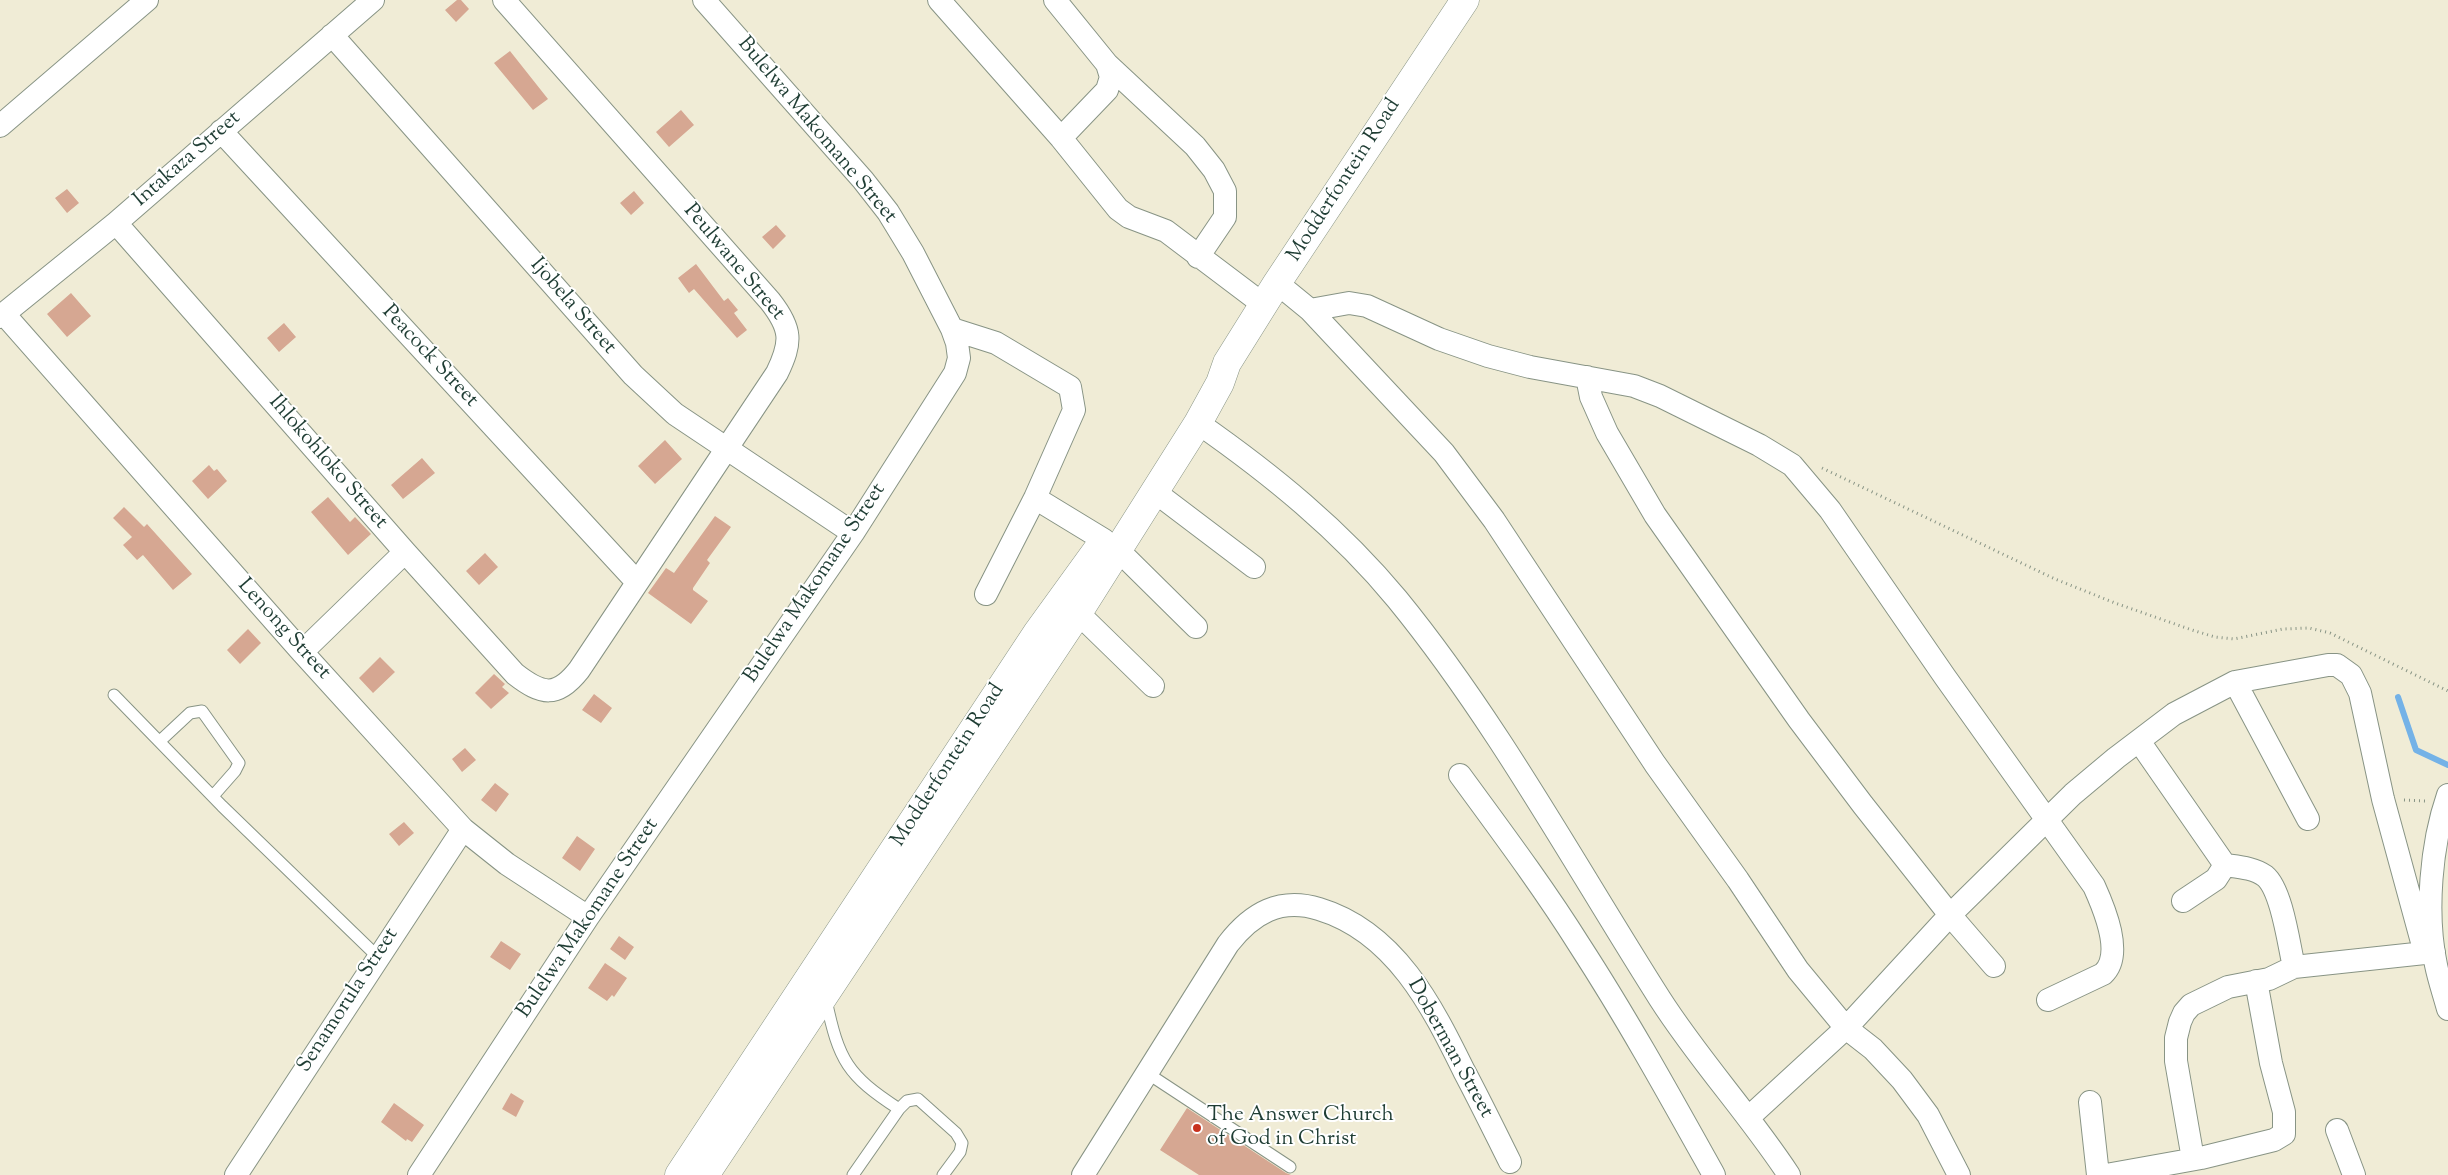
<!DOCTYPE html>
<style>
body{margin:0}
canvas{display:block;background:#f0ecd6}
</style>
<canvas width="2448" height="1175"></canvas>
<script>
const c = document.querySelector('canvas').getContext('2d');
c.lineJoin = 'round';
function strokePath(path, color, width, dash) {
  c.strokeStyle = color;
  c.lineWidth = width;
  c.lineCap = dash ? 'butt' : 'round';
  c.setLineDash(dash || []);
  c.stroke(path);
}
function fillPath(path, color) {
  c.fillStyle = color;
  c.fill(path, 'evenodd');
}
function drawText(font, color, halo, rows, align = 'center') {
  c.font = font + ' "Sorts Mill Goudy",serif';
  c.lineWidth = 4;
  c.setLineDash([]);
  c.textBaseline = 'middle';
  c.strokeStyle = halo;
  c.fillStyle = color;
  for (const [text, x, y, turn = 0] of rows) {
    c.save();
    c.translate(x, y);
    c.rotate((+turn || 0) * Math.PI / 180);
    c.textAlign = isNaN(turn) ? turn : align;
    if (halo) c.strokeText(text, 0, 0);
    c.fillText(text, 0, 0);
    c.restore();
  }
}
const stream = new Path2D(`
 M2398 697 2416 750 2448 765`);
const building = new Path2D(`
 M457 0H461L469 9 456 22 445 10Z
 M510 51 548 99 533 110 494 63Z
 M681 110 694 125 669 147 656 132Z
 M67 189 79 203 67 213 55 198Z
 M634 191 644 203 631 215 620 203Z
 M776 225 786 236 773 249 762 237Z
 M696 264 724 301 728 298 738 310 734 313 747 330 737 338 694 289 689 293 678 278Z
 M71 293 91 316 67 337 47 314Z
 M284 323 296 337 279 352 267 338Z
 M665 440 682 459 655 484 638 466Z
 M422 458 435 473 403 499 391 485Z
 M209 465 214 471 217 469 227 481 208 499 192 481Z
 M328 497 350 522 355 517 371 534 348 555 311 512Z
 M124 507 144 527 147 524 192 574 173 590 143 555 137 560 123 545 132 537 113 518Z
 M715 516 731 527 707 560 710 563 693 588V590L708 601 691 624 648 593 666 568 674 573Z
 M485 553 498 567 479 585 466 571Z
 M248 629 261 643 240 664 227 650Z
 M380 657 395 672 373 693 359 678Z
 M494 674 505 684 502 687 509 693 491 709 475 693Z
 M594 694 612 708 601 723 582 710Z
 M465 748 476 760 462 772 452 759Z
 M495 783 509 794 496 812 481 800Z
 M404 822 414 833 399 846 389 834Z
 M577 836 595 849 580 871 562 858Z
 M619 936 634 947 625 960 610 949Z
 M501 941 521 954 510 970 490 957Z
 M605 963 627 978 614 997 612 995 607 1001 588 988Z
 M511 1093 524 1101 516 1117 502 1109Z
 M394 1103 424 1125 412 1142 407 1139 406 1141 381 1122Z
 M1187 1108 1286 1173 1291 1175H1199L1160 1150Z`);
const path = new Path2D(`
 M1822 468 2055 579 2115 603 2192 630 2215 637 2234 639 2283 629 2309 628 2330 633 2448 691
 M2404 800 2425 801`);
const lane = new Path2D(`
 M114 695 222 806 378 957
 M160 741 190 713 202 711 239 763 235 771 213 796
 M826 1000C839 1061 847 1075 899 1109
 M1147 1073 1290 1167
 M853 1175 899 1109 907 1101 918 1099 956 1133 962 1143 960 1152 943 1175`);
const street = new Path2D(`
 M939 0 1061 138 1118 209 1129 217 1166 231 1264 305
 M1055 0 1107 64 1111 77 1107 90 1061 138
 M332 35 633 375 675 414 853 533
 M1107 64 1195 146 1214 170 1225 191V217L1198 257
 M0 126 147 0
 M221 131 637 582
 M116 223 405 552 515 674C542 695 557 698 579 670L777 373C792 342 792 329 770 301L504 0
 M1277 283 1310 310 1444 453 1494 520 1655 764 1738 880 1798 970 1846 1028 1873 1049 1902 1080 1928 1115 1959 1175
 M1310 310 1349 303 1367 306 1439 339 1488 356 1530 367 1634 386 1660 396 1759 445 1792 465 1830 510 1945 677 2094 886C2104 908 2124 955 2103 974L2048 1000
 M4 314 302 652 463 829 507 864 588 917
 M0 317 116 223 373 0
 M952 329 996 343 1070 387 1074 410 1035 498 986 594
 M1587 377 1591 397 1607 433 1655 515 1799 720 1863 805 1950 915 1994 966
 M1198 423C1271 474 1340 530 1397 599 1496 720 1576 867 1660 999 1699 1060 1749 1114 1789 1175
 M1155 492 1254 567
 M1035 498 1104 540
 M1117 549 1196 627
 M1078 613 1153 686
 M302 652 405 552
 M2235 682 2308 819
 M2139 741 2225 865C2239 867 2254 868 2265 876 2282 890 2289 946 2294 967
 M1460 775C1501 831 1543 887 1580 946 1628 1020 1671 1098 1714 1175
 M2448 795C2431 844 2425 913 2436 965 2439 980 2444 994 2448 1009
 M2183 901 2216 879 2225 865
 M2090 1102 2098 1175
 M1748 1118 1846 1028 1950 915 2073 794 2116 758 2174 714 2235 682 2328 665H2337L2351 675 2360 693 2383 799 2425 953
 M2337 1130 2354 1175
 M2193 1159 2176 1061V1038L2180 1022 2184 1013 2191 1005 2228 987 2269 979 2294 967 2434 952
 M236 1175 463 829
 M419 1175 588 917 853 533 955 373 959 358 957 343 952 329 913 253 888 212 863 180 704 0
 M1083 1175 1228 944C1252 913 1280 897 1319 909 1395 932 1432 1006 1464 1071 1480 1101 1495 1132 1510 1162
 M2106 1175 2201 1158 2274 1140 2284 1134V1112L2271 1063 2256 981`);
const secondary = new Path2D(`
 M679 1175 1037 633 1100 546
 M705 1175 1078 613 1198 423 1220 383 1227 363 1277 283 1465 0`);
const markers = [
 [1197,1128,5,"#c8321e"]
];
const streetNames = [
 ["Bulelwa Makomane Street",816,131,50],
 ["Intakaza Street",188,160,-41],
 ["Modderfontein Road",1345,181,-57],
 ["Peulwane Street",733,263,50],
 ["Ijobela Street",572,307,49],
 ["Peacock Street",429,357,47],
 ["Ihlokohloko Street",327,463,49],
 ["Bulelwa Makomane Street",816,584,-56],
 ["Lenong Street",283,630,48],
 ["Modderfontein Road",949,766,-57],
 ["Bulelwa Makomane Street",589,919,-56],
 ["Senamorula Street",349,1001,-57],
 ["Doberman Street",1449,1049,61]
];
const poiNames = [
 ["The Answer Church",1207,1116],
 ["of God in Christ",1207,1140]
];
strokePath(stream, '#74b2e7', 6);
fillPath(building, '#d6a792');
strokePath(lane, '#889485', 13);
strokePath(street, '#889485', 24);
strokePath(secondary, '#889485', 29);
strokePath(path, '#889485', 3, [1, 4]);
strokePath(lane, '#fff', 11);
strokePath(street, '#fff', 22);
strokePath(secondary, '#fff', 28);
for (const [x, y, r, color] of markers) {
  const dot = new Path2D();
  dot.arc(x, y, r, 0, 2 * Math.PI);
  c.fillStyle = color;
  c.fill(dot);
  strokePath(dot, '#fff', 2);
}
drawText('21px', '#1f3d34', '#fff', streetNames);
drawText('21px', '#1f3d34', '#fff', poiNames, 'left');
</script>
